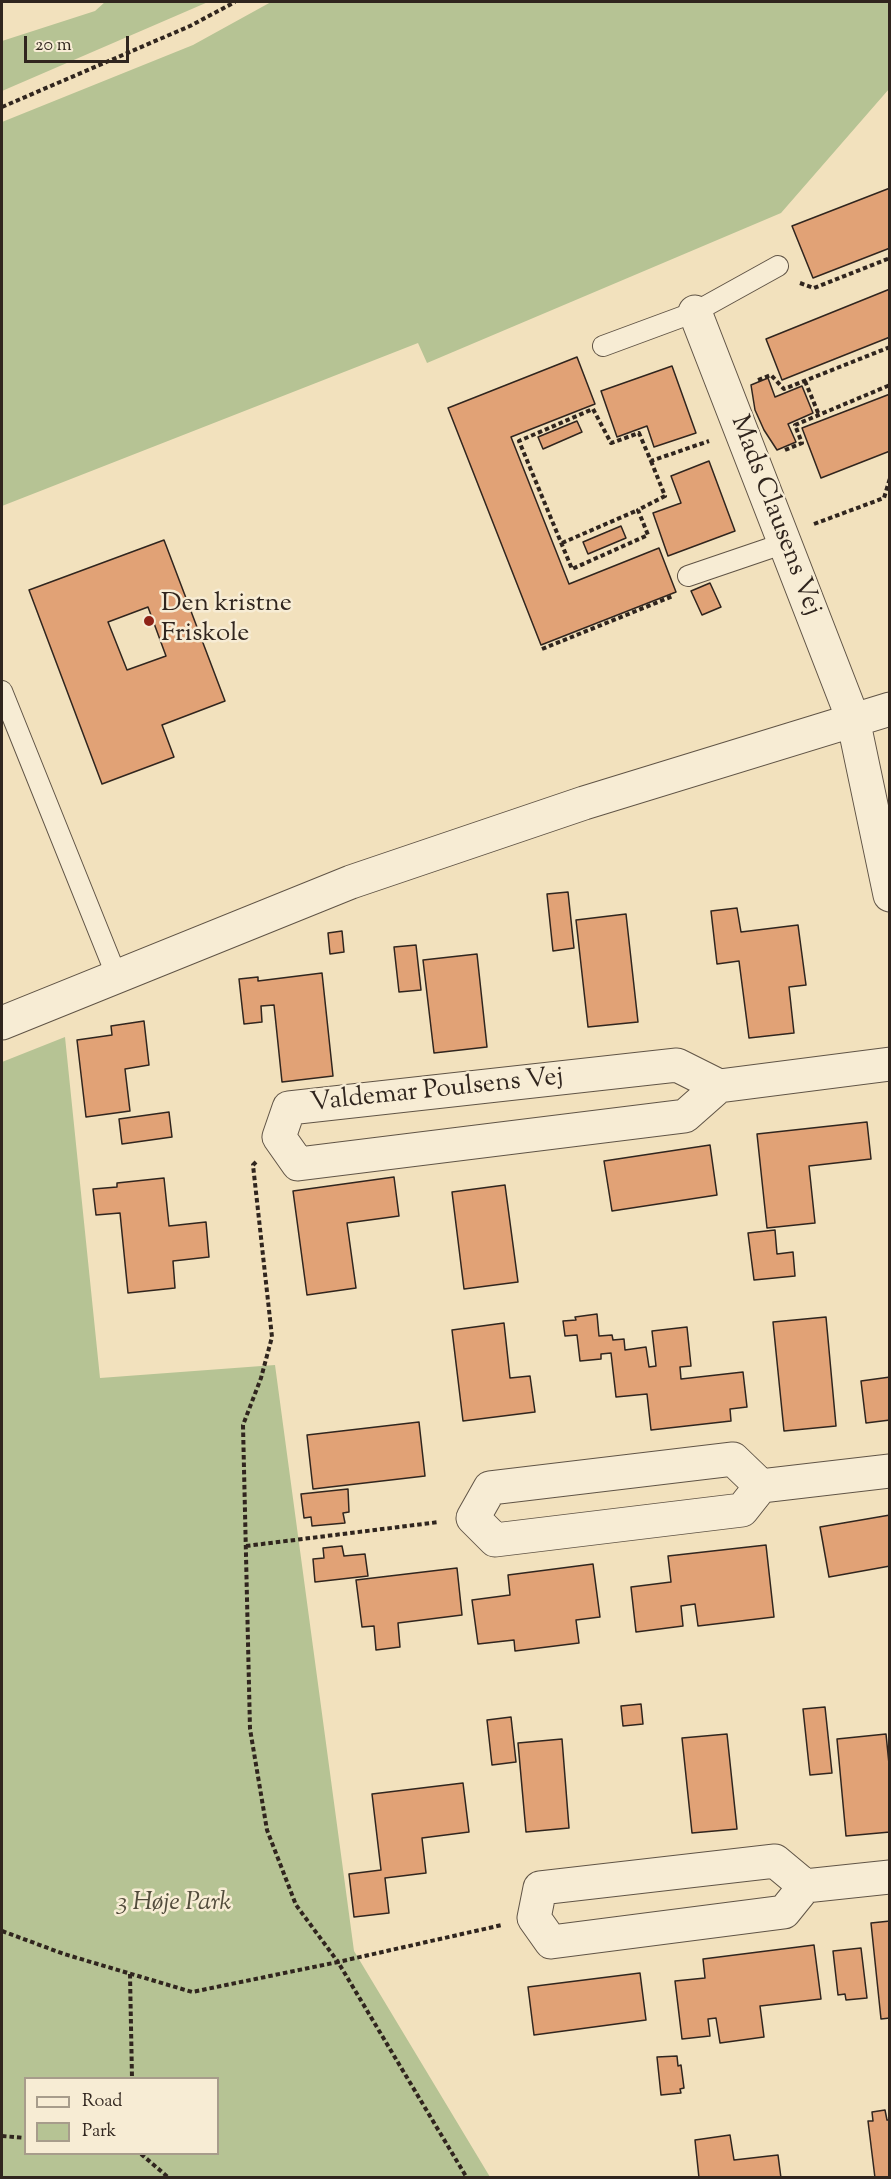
<!DOCTYPE html>
<meta charset="utf-8">
<style>
body{margin:0}
#map{position:relative;width:891px;height:2179px;overflow:hidden;background:#f2e1bd;font-family:"Sorts Mill Goudy",serif}
canvas{display:block}
.frame{position:absolute;inset:0;border:3px solid #30251e;pointer-events:none}
.legend{position:absolute;left:24px;top:2077px;width:195px;height:78px;box-sizing:border-box;background:#f7ecd4;border:2px solid #a79c8b;margin:0;padding:8px 10px;list-style:none;font-size:18px;color:#30251e}
.legend li{display:flex;align-items:center;gap:12px;height:30px}
.legend b{width:30px;border:2px solid #a79c8b}
.scale{position:absolute;left:24px;top:36px;width:105px;height:27px;box-sizing:border-box;border:3px solid #30251e;border-top:0;padding-left:8px;font-size:18px;line-height:21px;white-space:nowrap;color:#30251e;-webkit-text-stroke:4px #f7ecd4;paint-order:stroke}
</style>
<div id="map">
<canvas width="891" height="2179"></canvas>
<div class="frame"></div>
<ul class="legend">
<li><b style="height:8px;background:#f7ecd4"></b>Road</li>
<li><b style="height:16px;background:#b6c394"></b>Park</li>
</ul>
<div class="scale">20 m</div>
</div>
<script>
const c = document.querySelector('canvas').getContext('2d');
c.lineJoin = 'round';
function fillPath(path, color) {
  c.fillStyle = color;
  c.fill(path, 'evenodd');
}
function strokePath(path, color, width, dash) {
  c.strokeStyle = color;
  c.lineWidth = width;
  c.lineCap = dash ? 'butt' : 'round';
  c.setLineDash(dash || []);
  c.stroke(path);
}
function drawText(font, color, halo, rows, align = 'center') {
  c.font = font + ' "Sorts Mill Goudy",serif';
  c.lineWidth = 5;
  c.setLineDash([]);
  c.textBaseline = 'middle';
  c.strokeStyle = halo;
  c.fillStyle = color;
  for (const [text, x, y, turn = 0] of rows) {
    c.save();
    c.translate(x, y);
    c.rotate((+turn || 0) * Math.PI / 180);
    c.textAlign = isNaN(turn) ? turn : align;
    if (halo) c.strokeText(text, 0, 0);
    c.fillText(text, 0, 0);
    c.restore();
  }
}
const green = new Path2D(`
 M105 2H208L2 91V41L95 11Z
 M271 2H889V89L781 213 427 363 418 343 2 506V122L193 45Z
 M65 1037 100 1378 275 1365 354 1951 490 2177H2V1062ZM218 2078V2154H26V2078Z`);
const building = new Path2D(`
 M890 188V248L813 278 792 226Z
 M890 289V337L782 380 766 339Z
 M577 357 595 404 511 437 569 584 659 548 676 592 541 645 448 408Z
 M672 366 696 433 654 447 647 426 617 437 601 391Z
 M768 378 775 397 802 386 813 413 788 424 796 442 777 450 764 430 755 410 751 385Z
 M890 394V451L821 478 802 428Z
 M577 421 582 432 543 449 538 437Z
 M709 461 735 531 668 556 653 513 681 503 671 476Z
 M621 526 626 538 588 554 583 542Z
 M164 540 225 701 162 725 174 757 102 784 29 590ZM148 607 166 656 127 670 108 622Z
 M710 583 721 607 702 615 691 591Z
 M568 892 574 948 553 951 547 894Z
 M737 908 741 932 798 925 806 985 789 987 794 1033 749 1038 739 961 717 964 711 911Z
 M626 914 638 1022 588 1027 576 920Z
 M342 931 344 952 330 954 328 933Z
 M416 945 421 990 399 992 394 947Z
 M477 954 487 1047 434 1053 423 960Z
 M322 973 333 1076 282 1082 274 1005 261 1006 262 1022 244 1024 239 979 258 977V981Z
 M144 1021 149 1065 125 1069 130 1111 86 1117 77 1040 112 1035 111 1026Z
 M169 1112 172 1137 122 1144 119 1119Z
 M867 1122 871 1159 809 1166 815 1223 767 1228 757 1134Z
 M710 1145 717 1195 612 1211 604 1161Z
 M394 1177 399 1216 347 1223 356 1288 307 1295 293 1191Z
 M164 1178 169 1226 206 1222 209 1257 173 1261 175 1288 128 1293 120 1213 96 1215 93 1189 117 1187V1183Z
 M505 1185 518 1282 464 1289 452 1192Z
 M775 1230 777 1254 793 1252 795 1276 754 1280 748 1233Z
 M597 1314 599 1336 612 1335 613 1340 624 1339 625 1350 646 1347 649 1367 656 1366 652 1331 687 1327 691 1366 680 1367 681 1379 743 1372 747 1407 730 1409 731 1421 651 1430 647 1394 616 1397 611 1353 601 1354V1359L580 1361 577 1335 565 1336 563 1321 576 1320 575 1317Z
 M826 1317 836 1426 784 1431 773 1322Z
 M504 1323 510 1378 530 1376 535 1412 463 1421 452 1330Z
 M890 1377V1420L866 1423 861 1381Z
 M419 1422 425 1476 313 1489 307 1435Z
 M348 1489 349 1512 343 1513 345 1523 312 1526 311 1517 304 1518 301 1494Z
 M890 1515V1566L829 1577 820 1527Z
 M766 1545 774 1617 698 1626 695 1604 681 1606 683 1626 636 1632 631 1587 671 1582 668 1556Z
 M342 1546 344 1556 365 1554 368 1576 315 1582 313 1559 324 1558 323 1548Z
 M593 1564 600 1617 576 1620 579 1643 515 1651 514 1640 478 1644 472 1600 510 1595 508 1575Z
 M457 1568 462 1615 398 1623 400 1647 376 1650 374 1626 362 1627 356 1580Z
 M641 1704 643 1724 623 1726 621 1706Z
 M825 1707 832 1773 810 1775 803 1709Z
 M511 1717 516 1762 492 1765 487 1720Z
 M727 1734 737 1829 692 1833 682 1738Z
 M886 1734 890 1774V1832L846 1836 837 1739Z
 M562 1739 569 1828 526 1832 518 1743Z
 M463 1783 469 1832 422 1838 426 1873 385 1878 389 1913 354 1917 349 1874 381 1870 372 1794Z
 M890 1921V2018L881 2019 871 1923Z
 M814 1945 821 1999 760 2006 764 2037 720 2043 716 2018 708 2019 710 2036 682 2039 675 1981 705 1978 703 1959Z
 M861 1948 867 1998 846 2000 845 1994 838 1995 833 1951Z
 M640 1973 646 2020 534 2035 528 1987Z
 M677 2056 678 2066 681 2065 684 2088 680 2089 681 2093 661 2095 657 2057Z
 M885 2110 887 2120H890V2178H875L868 2121H873L872 2112Z
 M730 2135 734 2160 778 2155 781 2178H699L695 2140Z`);
const path = new Path2D(`
 M2 107 190 26 235 2
 M800 283 814 288 890 258
 M758 380 771 375 784 389 890 347
 M805 381 819 415
 M785 450 802 443 795 425 890 385
 M651 461 665 496 638 510 648 535 572 569 519 441 593 409 611 443 639 433 651 461 709 441
 M814 524 884 498 890 478
 M562 543 638 510
 M542 649 673 596
 M256 1162 253 1165 272 1337 261 1378 243 1425 250 1729 267 1830 296 1905 338 1962 502 1925
 M246 1546 439 1522
 M2 1931 64 1954 192 1992 338 1962 467 2178
 M130 1974 132 2078
 M2 2136 26 2138
 M141 2154 169 2178`);
const service = new Path2D(`
 M603 346 695 312 778 266
 M688 576 785 543
 M2 691 117 977`);
const minor = new Path2D(`
 M695 312 853 719 890 895
 M2 1023 351 882 584 803 890 709
 M719 1086 685 1116 298 1164 279 1137 289 1108 677 1065 719 1086 890 1064
 M761 1486 733 1459 490 1488 473 1518 495 1540 742 1510 761 1486 890 1471
 M805 1886 775 1861 540 1888 534 1918 551 1942 784 1912 805 1886 890 1877`);
const markers = [
 [149,621,6,"#8f2418"]
];
const streetNames = [
 ["Mads Clausens Vej",774,516,69],
 ["Valdemar Poulsens Vej",437,1092,-6]
];
const poiNames = [
 ["Den kristne",161,606],
 ["Friskole",161,636]
];
const parkNames = [
 ["3 Høje Park",174,1905]
];
fillPath(green, '#b6c394');
fillPath(building, '#e1a276');
strokePath(building, '#30251e', 1.5);
strokePath(service, '#605446', 22);
strokePath(minor, '#605446', 35);
strokePath(path, '#30251e', 4, [4.5, 3]);
strokePath(service, '#f7ecd4', 20);
strokePath(minor, '#f7ecd4', 33);
for (const [x, y, r, color] of markers) {
  const dot = new Path2D();
  dot.arc(x, y, r, 0, 2 * Math.PI);
  c.fillStyle = color;
  c.fill(dot);
  strokePath(dot, '#f7ecd4', 2);
}
drawText('26px', '#30251e', '#f7ecd4', streetNames);
drawText('26px', '#30251e', '#f7ecd4', poiNames, 'left');
drawText('italic 26px', '#524c3c', '#f7ecd4', parkNames);
</script>
